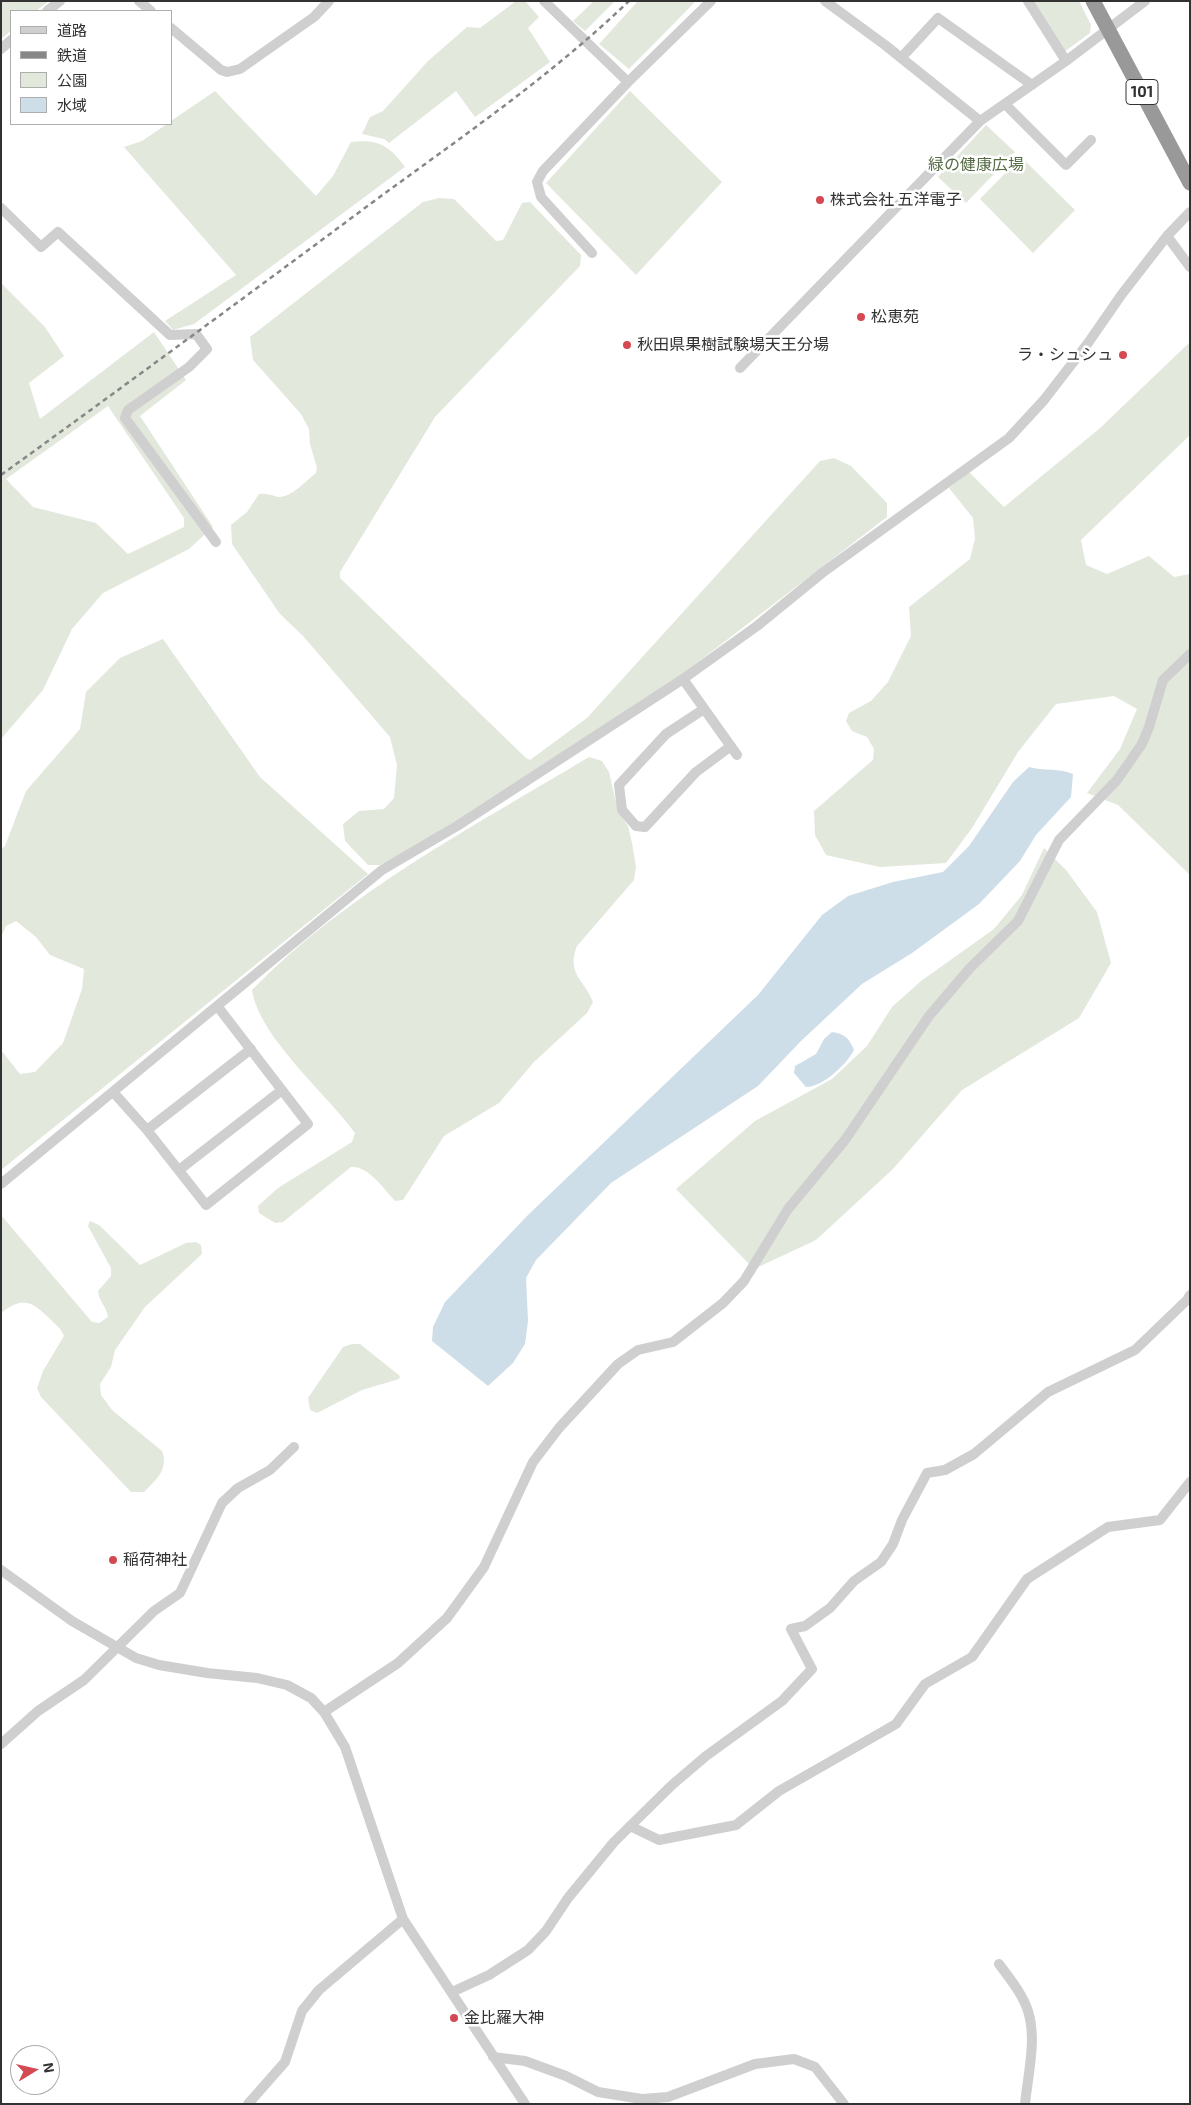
<!DOCTYPE html>
<meta charset="utf-8">
<style>
body{margin:0}
#map{position:relative;width:1191px;height:2105px;overflow:hidden;background:#fff;font-family:"Exo 2","Noto Sans JP",sans-serif}
canvas{display:block}
.frame{position:absolute;inset:0;border:2px solid #323232;pointer-events:none}
.legend{position:absolute;left:10px;top:10px;width:162px;height:115px;box-sizing:border-box;background:#fff;border:1px solid #adadad;margin:0;padding:6px 9px;list-style:none;font-size:15px;color:#323232}
.legend li{display:flex;align-items:center;gap:10px;height:25px}
.legend b{width:25px;border:1px solid #adadad}
.north{position:absolute;left:10px;top:2045px;width:50px;height:50px;box-sizing:border-box;background:#fff;border:1px solid #adadad;border-radius:50%;rotate:81deg;font-size:14px;font-weight:700;line-height:20px;text-align:center;color:#323232}
.north::after{content:'';display:block;margin:auto;width:18px;height:22px;background:#d44952;clip-path:polygon(50% 0,100% 100%,50% 72%,0 100%)}
</style>
<div id="map">
<canvas width="1191" height="2105"></canvas>
<div class="frame"></div>
<ul class="legend">
<li><b style="height:6px;background:#cfcfcf"></b>道路</li>
<li><b style="height:6px;background:#878787"></b>鉄道</li>
<li><b style="height:14px;background:#e2e8dc"></b>公園</li>
<li><b style="height:14px;background:#cedee8"></b>水域</li>
</ul>
<div class="north">N</div>
</div>
<script>
const c = document.querySelector('canvas').getContext('2d');
c.lineJoin = 'round';
function fillPath(path, color) {
  c.fillStyle = color;
  c.fill(path, 'evenodd');
}
function strokePath(path, color, width, dash) {
  c.strokeStyle = color;
  c.lineWidth = width;
  c.lineCap = dash ? 'butt' : 'round';
  c.setLineDash(dash || []);
  c.stroke(path);
}
function drawText(font, color, halo, rows, align = 'center') {
  c.font = font + ' "Exo 2","Noto Sans JP",sans-serif';
  c.lineWidth = 5;
  c.setLineDash([]);
  c.textBaseline = 'middle';
  c.strokeStyle = halo;
  c.fillStyle = color;
  for (const [text, x, y, turn = 0] of rows) {
    c.save();
    c.translate(x, y);
    c.rotate((+turn || 0) * Math.PI / 180);
    c.textAlign = isNaN(turn) ? turn : align;
    if (halo) c.strokeText(text, 0, 0);
    c.fillText(text, 0, 0);
    c.restore();
  }
}
const green = new Path2D(`
 M1 1H49L36 11H11V31L1 39Z
 M516 1H525L539 17 528 28 550 62 475 117 456 91 389 143 384 139 362 134 370 117 383 111 428 61 467 27 480 28Z
 M594 1H615L585 31 573 21Z
 M638 1H696L629 69 599 44Z
 M1032 1H1079L1091 25 1090 33 1064 52Z
 M215 91 316 196 333 176 351 142C378 139 389 145 405 167L194 324 173 330 165 321 236 275 124 147 142 141 167 124H171V121Z
 M630 91 722 182 636 275 546 183Z
 M986 125 1015 152 966 203 938 177Z
 M1021 157 1075 210 1033 253 980 199Z
 M439 198 454 199 496 241 503 240 522 203 530 202 581 255 580 266 435 417 340 572V578L526 758 530 760 587 718 820 461 834 458 851 466 887 503V517L685 672 411 850 380 865H368L345 841 343 824 359 811 384 809 394 798 397 765 390 737 303 636 280 614 232 544 231 525 247 512 259 494C267 493 271 495 278 497 291 498 306 481 316 473L317 468 310 444 309 429 301 414 253 360 250 337 423 202Z
 M1 283 45 327 64 356 29 383 40 419 154 332 186 380 140 416 213 527 189 549 103 593 72 629 43 690 1 739ZM108 406 184 518V527L128 554 96 523 33 507 6 479Z
 M1190 342V435L1081 540 1086 565 1107 574 1149 556 1174 577 1190 574V875L1118 805 1087 793 1120 749 1137 709 1114 696 1056 704 1018 752 972 828 946 863 880 867 826 855 815 835 814 811 873 760 874 749 867 737 852 731 846 721 849 713 871 701 888 682 911 636 909 607 970 559 975 539 973 518 949 488 969 472 1004 507 1099 429Z
 M163 639 260 777 368 874 1 1170V1050L20 1074 35 1072 63 1043 82 989 84 969 50 955 36 937 16 921 6 926 1 937V849L5 846 26 791 80 729 86 692 120 658Z
 M589 757 602 761 609 772 618 811 628 826 632 843 636 867 634 880 577 946C566 974 584 979 593 1002L587 1013 534 1062 499 1103 444 1136 403 1200 395 1201C384 1189 368 1165 351 1167L283 1222 275 1223 259 1213 258 1206 278 1188 352 1142 355 1133C327 1094 259 1037 252 990 347 892 473 827 589 757Z
 M1044 848 1066 870 1097 912 1111 963 1079 1018 962 1090 893 1169 816 1240 754 1269 676 1189 755 1121 832 1079 867 1046 892 1007 921 981 994 929 1022 895Z
 M1 1215 92 1322 99 1323 108 1317C107 1307 99 1302 98 1291L111 1276V1268L88 1226 90 1221 99 1225 140 1265 186 1243 196 1242 201 1245 202 1254 145 1307 115 1350 111 1367 100 1384 101 1395 112 1410 162 1451C169 1469 156 1480 144 1492H131L41 1397 37 1388 43 1371 64 1336C61 1328 55 1324 49 1318 31 1301 23 1296 1 1313Z
 M352 1344H360L400 1376 399 1379 362 1390 317 1413 310 1410 308 1398 343 1347Z`);
const water = new Path2D(`
 M1029 767C1044 771 1060 768 1073 774L1071 797 1036 835 1020 861 979 904 912 953 862 984 801 1041 758 1086 611 1183 536 1260 526 1278 528 1321 525 1344 513 1363 488 1386 432 1341 433 1327 445 1302 528 1215 758 995 822 915 848 896 893 882 943 872 969 846 1013 782Z
 M832 1032C845 1034 849 1038 854 1050 847 1064 823 1087 806 1087L794 1073 795 1066 816 1054 824 1039Z`);
const minor = new Path2D(`
 M139 1 151 11
 M544 1 628 82
 M825 1 885 45 980 121
 M1028 1 1066 61
 M47 11 60 1
 M171 28 221 70 227 72 240 69 314 17 329 1
 M1 49 11 40
 M901 58 938 18 1032 85
 M1005 104 1066 165 1091 140
 M1 208 41 247 58 232 170 335 196 334 207 349 189 367 128 410 125 418 216 542
 M1167 236 1190 267
 M592 253 541 197 537 182 543 171 628 82 711 1
 M740 368 980 121 1066 61 1145 1
 M683 679 737 755
 M704 709 666 734 619 785 622 810 636 826 645 827 696 772 731 746
 M114 1093 147 1130 206 1205 308 1124 218 1007
 M147 1130 251 1049
 M179 1170 282 1090
 M1 1184 382 870 457 826 683 679 757 626 822 573 1009 438 1044 400 1088 343 1122 294 1167 236 1190 212
 M1 1570 72 1621 136 1658 159 1665 207 1673 257 1678 287 1685 311 1698 324 1712 345 1747 403 1919 525 2104
 M324 1712 398 1663 447 1618 484 1567 533 1462 559 1428 618 1364 638 1350 673 1342 723 1303 744 1281 788 1209 845 1140 929 1016 970 968 1018 921 1059 840 1117 780 1142 744 1149 727 1163 680 1190 654
 M1 1744 38 1711 84 1680 154 1611 180 1593 222 1503 238 1488 270 1470 294 1447
 M630 1826 659 1840 736 1825 779 1791 896 1724 925 1684 972 1657 1027 1579 1108 1527 1160 1520 1190 1482
 M999 1964C1010 1979 1022 1993 1028 2011 1037 2039 1028 2074 1025 2104
 M452 1992 489 1975 528 1950 546 1931 568 1898 614 1842 672 1785 706 1756 782 1701 812 1669 791 1629 805 1626 830 1608 854 1581 881 1562 893 1544 902 1520 927 1473 945 1470 974 1454 1048 1392 1135 1350 1187 1300 1190 1295
 M493 2057 525 2061 566 2076 598 2092 642 2099 668 2097 755 2064 794 2059 815 2067 844 2104
 M248 2104 285 2062 302 2011 319 1990 403 1919`);
const highway = new Path2D(`
 M1093 1 1190 183`);
const rail = new Path2D(`
 M1 475C127 384 252 292 377 199 463 136 552 75 629 1`);
const markers = [
 [820,200,5,"#d44952"],
 [861,317,5,"#d44952"],
 [627,345,5,"#d44952"],
 [1123,355,5,"#d44952"],
 [113,1560,5,"#d44952"],
 [454,2018,5,"#d44952"]
];
const shields = [
 [1142,92,32]
];
const shieldNames = [
 ["101",1142,92]
];
const parkNames = [
 ["緑の健康広場",976,165]
];
const poiNames = [
 ["株式会社 五洋電子",830,200],
 ["松恵苑",871,317],
 ["秋田県果樹試験場天王分場",637,345],
 ["ラ・シュシュ",1113,355,"right"],
 ["稲荷神社",123,1560],
 ["金比羅大神",464,2018]
];
fillPath(green, '#e2e8dc');
fillPath(water, '#cedee8');
strokePath(minor, '#cfcfcf', 10);
strokePath(highway, '#999', 15);
strokePath(rail, '#878787', 2.5, [5, 4]);
for (const [x, y, r, color] of markers) {
  const dot = new Path2D();
  dot.arc(x, y, r, 0, 2 * Math.PI);
  c.fillStyle = color;
  c.fill(dot);
  strokePath(dot, '#fff', 2);
}
for (const [x, y, w] of shields) {
  const box = new Path2D();
  box.roundRect(x - w / 2, y - 12.5, w, 25, 4);
  c.fillStyle = '#fff';
  c.fill(box);
  strokePath(box, '#323232', 1);
}
drawText('bold 15px', '#323232', null, shieldNames);
drawText('16px', '#556a43', '#fff', parkNames);
drawText('16px', '#323232', '#fff', poiNames, 'left');
</script>
